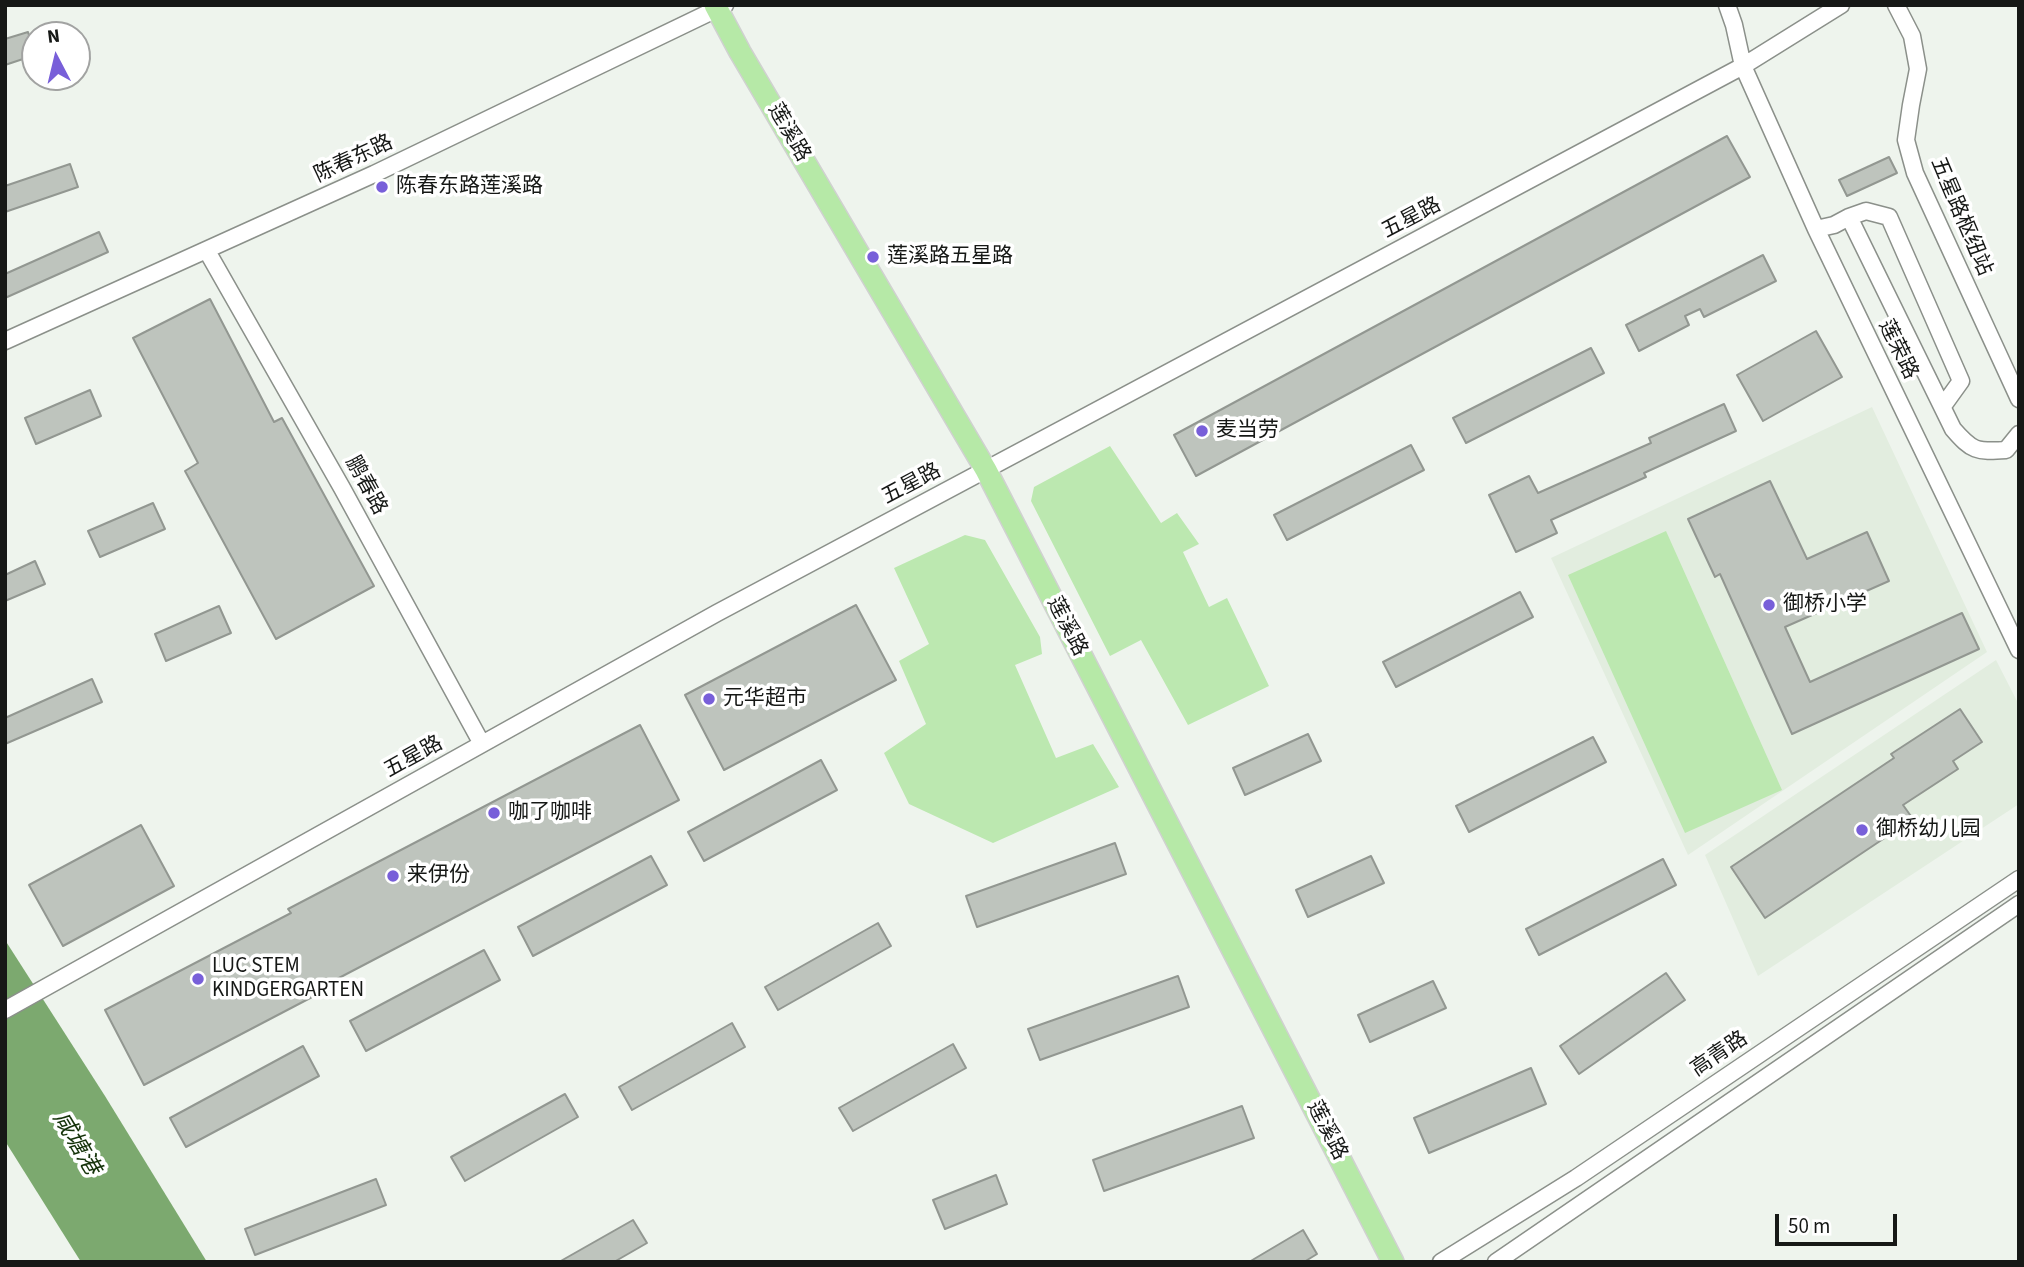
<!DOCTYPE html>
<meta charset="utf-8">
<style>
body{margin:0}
#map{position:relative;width:2024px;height:1267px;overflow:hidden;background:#eef4ed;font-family:"Source Sans 3",sans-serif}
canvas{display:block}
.frame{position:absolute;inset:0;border:7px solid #161816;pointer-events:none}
.north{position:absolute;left:21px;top:21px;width:70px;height:70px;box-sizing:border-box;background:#fff;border:2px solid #a2a3a2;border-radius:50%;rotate:353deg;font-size:19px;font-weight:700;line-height:28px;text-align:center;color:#161816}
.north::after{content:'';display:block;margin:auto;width:24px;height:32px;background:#785fd9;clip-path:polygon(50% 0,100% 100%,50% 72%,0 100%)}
.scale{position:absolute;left:1775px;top:1214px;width:122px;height:32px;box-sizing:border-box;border:4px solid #161816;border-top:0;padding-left:9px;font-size:21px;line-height:24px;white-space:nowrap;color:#161816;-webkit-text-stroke:5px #fff;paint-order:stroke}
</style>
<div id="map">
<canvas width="2024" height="1267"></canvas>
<div class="frame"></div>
<div class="north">N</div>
<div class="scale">50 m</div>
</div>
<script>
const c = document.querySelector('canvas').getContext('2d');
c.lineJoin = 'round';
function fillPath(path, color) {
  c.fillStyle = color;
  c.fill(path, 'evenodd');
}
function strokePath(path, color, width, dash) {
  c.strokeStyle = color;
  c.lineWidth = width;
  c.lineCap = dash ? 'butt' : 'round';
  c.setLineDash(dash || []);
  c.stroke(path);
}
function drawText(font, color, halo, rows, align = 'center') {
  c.font = font + ' "Source Sans 3","Noto Sans SC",sans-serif';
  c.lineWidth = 7;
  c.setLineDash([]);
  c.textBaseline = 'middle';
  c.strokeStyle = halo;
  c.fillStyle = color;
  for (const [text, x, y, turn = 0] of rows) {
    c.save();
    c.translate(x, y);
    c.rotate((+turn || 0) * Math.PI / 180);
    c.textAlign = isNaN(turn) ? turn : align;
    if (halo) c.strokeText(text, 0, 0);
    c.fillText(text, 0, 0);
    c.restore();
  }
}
const built = new Path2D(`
 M1872 407 1987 652 1688 855 1551 558Z
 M1996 660 2019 705V804L1758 976 1705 855Z`);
const green = new Path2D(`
 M1110 446 1161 523 1177 513 1199 544 1183 552 1209 607 1227 598 1269 686 1188 725 1141 640 1110 656 1031 501 1034 487Z
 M1666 531 1782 790 1685 833 1568 575Z
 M965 535 985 540 1040 637 1042 654 1015 665 1056 758 1093 744 1119 787 993 843 909 804 884 753 926 724 899 661 929 644 894 568Z`);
const water = new Path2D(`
 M5 940 105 1096 207 1262H81L5 1141Z`);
const building = new Path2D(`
 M28 32 35 55 5 65V39Z
 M1727 136 1750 177 1196 476 1174 435Z
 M1889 157 1897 173 1847 196 1839 180Z
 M70 164 78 187 5 212V186Z
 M99 232 108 252 5 298V274Z
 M1763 255 1776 281 1704 317 1700 309 1685 316 1689 325 1639 351 1626 325Z
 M210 299 274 422 282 418 374 586 276 639 185 471 198 463 133 338Z
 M1816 331 1842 377 1763 421 1737 375Z
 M1591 348 1604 373 1466 443 1453 418Z
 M90 390 101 416 36 444 25 418Z
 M1724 404 1736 431 1644 473 1646 477 1551 520 1557 533 1516 552 1489 495 1529 476 1538 493 1651 443 1649 438Z
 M1411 445 1424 470 1287 540 1274 515Z
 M1770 481 1807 559 1867 532 1889 581 1785 627 1810 682 1962 613 1979 649 1792 734 1720 574 1715 577 1688 519Z
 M153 503 165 529 100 557 88 531Z
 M35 561 45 584 5 601V575Z
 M1520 592 1533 617 1396 687 1383 662Z
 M856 605 896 680 724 770 685 695Z
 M219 606 231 633 166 661 155 634Z
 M92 679 102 702 5 744V718Z
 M1960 709 1982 742 1953 761 1958 769 1903 805 1913 819 1765 918 1731 867 1894 758 1891 754Z
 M640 725 679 800 314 991 316 995 144 1085 105 1010 291 913 288 909Z
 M1308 734 1321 761 1245 795 1233 768Z
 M1593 737 1606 762 1469 832 1456 806Z
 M821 760 837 790 704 861 688 832Z
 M141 825 174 886 63 946 29 885Z
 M1115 843 1126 874 977 927 966 896Z
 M651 856 667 885 533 956 518 927Z
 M1371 856 1384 883 1308 917 1296 890Z
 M1663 859 1676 885 1539 955 1526 929Z
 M878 923 891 946 778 1010 765 987Z
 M484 950 500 980 366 1051 350 1021Z
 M1666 973 1685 1000 1579 1074 1560 1046Z
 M1178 976 1189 1007 1040 1060 1028 1029Z
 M1433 981 1446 1008 1370 1042 1358 1015Z
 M732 1023 745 1047 632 1110 619 1087Z
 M953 1044 966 1068 853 1131 839 1108Z
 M303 1046 319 1076 186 1147 170 1118Z
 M1531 1068 1546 1104 1429 1153 1414 1118Z
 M565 1094 578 1117 465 1181 451 1157Z
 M1242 1106 1254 1138 1104 1191 1093 1160Z
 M996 1175 1007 1204 945 1229 933 1200Z
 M376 1179 386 1205 255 1255 245 1229Z
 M633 1220 647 1243 614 1262H559Z
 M1303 1230 1317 1254 1304 1262H1249Z`);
const minor = new Path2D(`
 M1727 5 1734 25 1743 66 1816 229 2019 650
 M1896 5 1912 36 1918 69 1911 105 1906 140 1915 173 2019 399
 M1849 217 1953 429C1972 451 1976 452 2006 450L2019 434
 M1816 229 1834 225 1849 217 1866 211 1889 217 1961 381 1943 406
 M207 251 342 488 482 744
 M5 341 374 174 725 5
 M5 1010 717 613 1743 66 1841 5
 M1441 1262 1576 1178 2019 879
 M1496 1262 2019 904`);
const major = new Path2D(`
 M715 5 740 52 986 470 1393 1262`);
const markers = [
 [382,187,7,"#785fd9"],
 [873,257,7,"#785fd9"],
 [1202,431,7,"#785fd9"],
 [1769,605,7,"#785fd9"],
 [709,699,7,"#785fd9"],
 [494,813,7,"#785fd9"],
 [1862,830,7,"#785fd9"],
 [393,876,7,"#785fd9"],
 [198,979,7,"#785fd9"]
];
const streetNames = [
 ["莲溪路",788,133,60],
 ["陈春东路",354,160,-25],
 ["五星路枢纽站",1960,217,67],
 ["五星路",1412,219,-28],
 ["莲荣路",1897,350,64],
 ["五星路",912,485,-28],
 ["鹏春路",365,486,61],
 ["莲溪路",1066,627,63],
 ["五星路",414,758,-29],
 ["高青路",1720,1055,-34],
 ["莲溪路",1326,1131,63]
];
const poiNames = [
 ["陈春东路莲溪路",396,187],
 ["莲溪路五星路",887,257],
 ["麦当劳",1216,431],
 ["御桥小学",1783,605],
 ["元华超市",723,699],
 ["咖了咖啡",508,813],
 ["御桥幼儿园",1876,830],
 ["来伊份",407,876],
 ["LUC STEM",212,967],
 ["KINDGERGARTEN",212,991]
];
const waterNames = [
 ["咸塘港",75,1144,59]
];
fillPath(built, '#e2eddf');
fillPath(green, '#bce8b0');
fillPath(water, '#7ca96f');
fillPath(building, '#bec4bd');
strokePath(building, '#929791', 2);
strokePath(minor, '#8b908a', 19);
strokePath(major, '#d0d1d0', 24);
strokePath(minor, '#fff', 16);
strokePath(major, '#b6e9a7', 21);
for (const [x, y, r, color] of markers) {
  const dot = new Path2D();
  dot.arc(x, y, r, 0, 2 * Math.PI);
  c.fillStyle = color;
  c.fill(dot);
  strokePath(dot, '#fff', 2.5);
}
drawText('21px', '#161816', '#fff', streetNames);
drawText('21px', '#161816', '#fff', poiNames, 'left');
drawText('italic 23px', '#143209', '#fff', waterNames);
</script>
